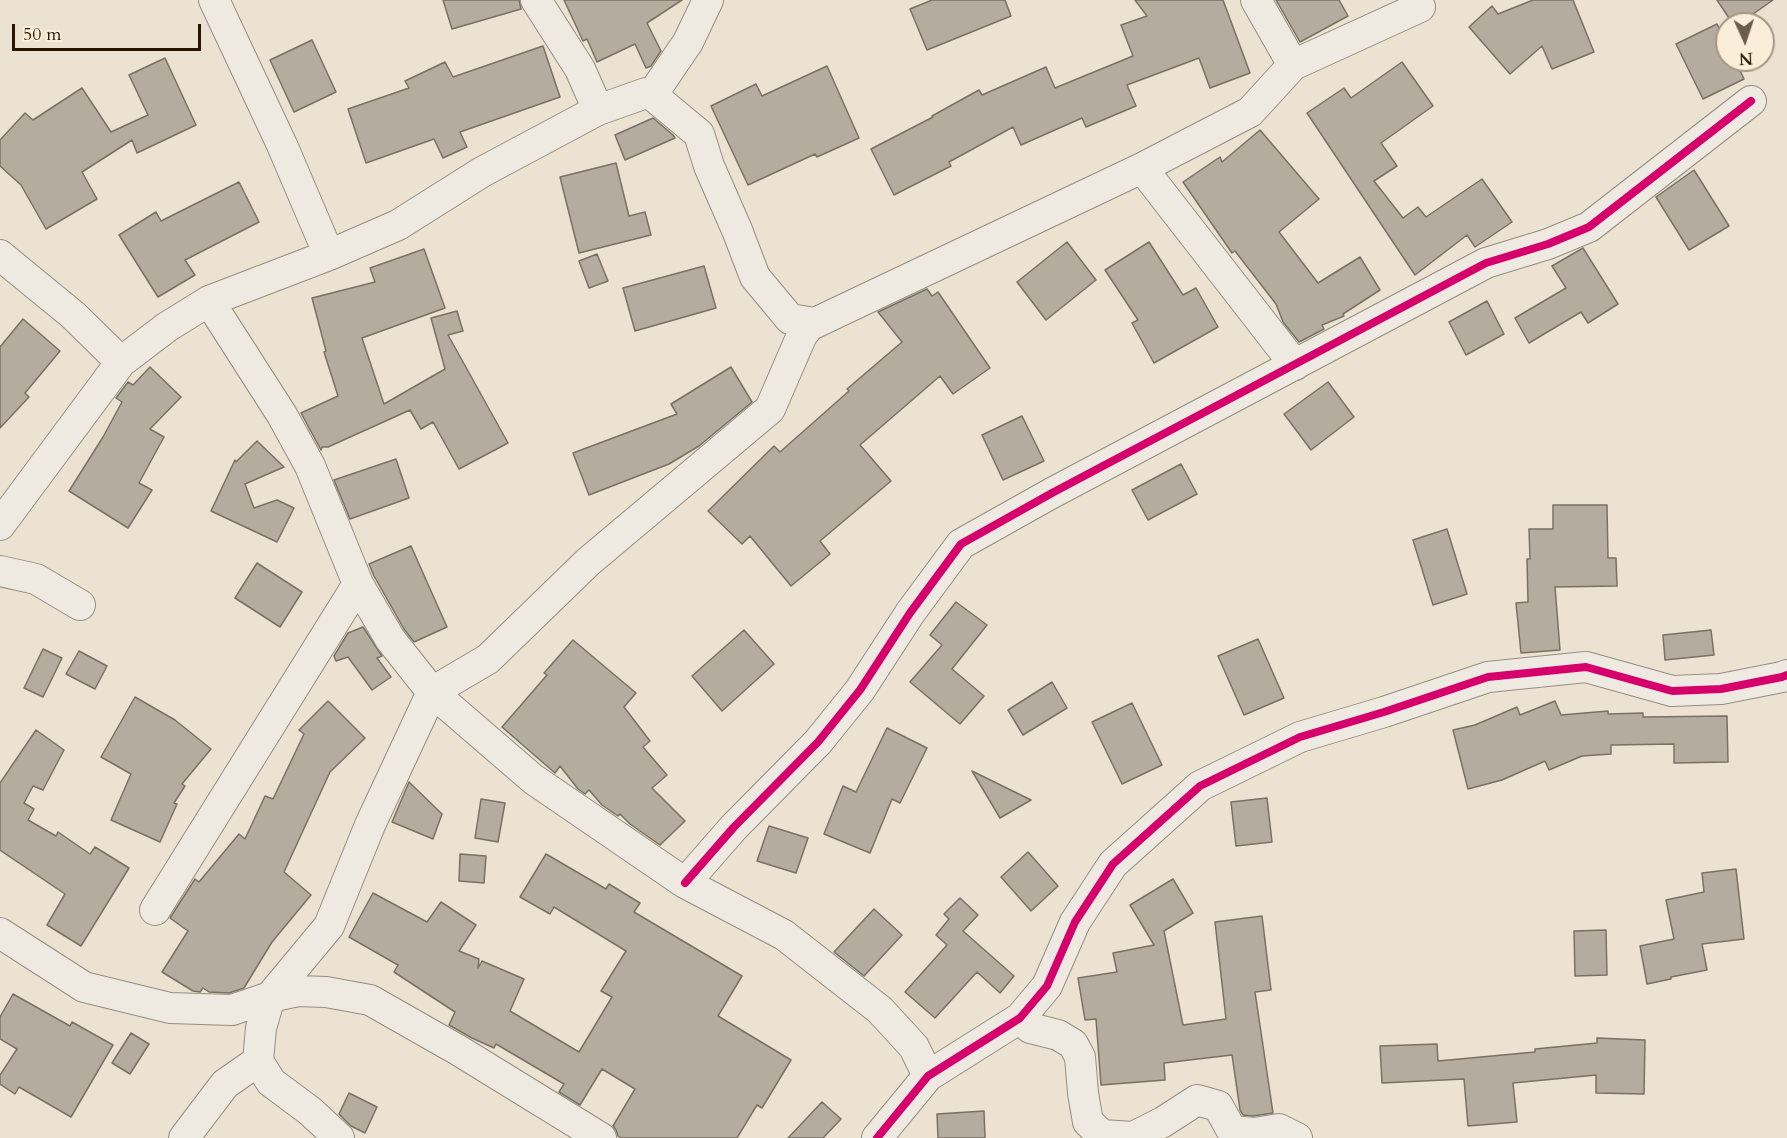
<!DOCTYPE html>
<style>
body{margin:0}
#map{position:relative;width:1787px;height:1138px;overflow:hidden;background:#ece2d1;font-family:Cardo,serif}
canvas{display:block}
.north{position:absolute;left:1715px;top:12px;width:60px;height:60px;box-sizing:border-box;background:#faeed9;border:2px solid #a69782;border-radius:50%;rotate:177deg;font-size:16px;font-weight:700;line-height:24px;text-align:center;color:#291400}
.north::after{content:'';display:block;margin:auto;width:21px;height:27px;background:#6d5c49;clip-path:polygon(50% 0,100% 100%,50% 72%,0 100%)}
.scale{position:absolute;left:12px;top:24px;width:189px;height:27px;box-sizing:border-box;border:3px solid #291400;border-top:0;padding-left:8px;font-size:18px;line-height:21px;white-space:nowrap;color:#291400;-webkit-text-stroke:4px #faeed9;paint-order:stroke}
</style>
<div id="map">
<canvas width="1787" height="1138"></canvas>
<div class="north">N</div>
<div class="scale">50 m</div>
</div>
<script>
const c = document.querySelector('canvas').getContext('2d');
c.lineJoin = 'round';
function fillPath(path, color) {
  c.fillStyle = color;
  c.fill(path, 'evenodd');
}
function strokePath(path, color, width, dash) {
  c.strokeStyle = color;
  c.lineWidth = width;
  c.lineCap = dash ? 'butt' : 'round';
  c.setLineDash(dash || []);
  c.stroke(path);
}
const building = new Path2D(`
 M443 0H519L521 9 452 29Z
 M564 0H682L647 23 661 51 651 66 646 68 635 44 597 62 587 39 583 41Z
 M932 0H1005L1011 16 927 50 910 9Z
 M1135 0H1223L1250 73 1210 88 1199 58 1127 85 1136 106 1086 127 1082 118 1021 145 1013 127 949 162 951 166 894 195 871 149 933 117 932 116 979 90 982 95 1046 67 1055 88 1133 56 1121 25 1147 16Z
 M1276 0H1339L1348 16 1300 42Z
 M1533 0H1573L1594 52 1552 69 1542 46 1510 74 1469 27 1492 6 1498 14Z
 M1717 0H1773L1739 24H1733Z
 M1717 24 1727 44V60H1735L1744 79 1703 99 1676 44Z
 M312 40 336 92 294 112 270 60Z
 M543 46 560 97 460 132 467 147 443 158 434 139 366 163 348 109 409 88 405 81 445 62 453 77Z
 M165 58 196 125 137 153 132 140 82 172 97 199 46 229 21 185 0 166V140L25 113 33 120 82 88 111 132 148 115 129 75Z
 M1402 62 1433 106 1381 143 1397 166 1374 181 1403 218 1418 207 1426 217 1482 179 1512 222 1475 247 1467 235 1415 275 1307 113 1344 88 1351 98Z
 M827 66 859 138 817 157 815 154 748 185 711 106 756 84 762 96Z
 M653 118 673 135 675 138 625 160 615 135Z
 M1260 130 1319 199 1279 232 1318 283 1360 257 1380 290 1343 314 1344 316 1322 325 1324 329 1299 342 1283 322 1276 304 1235 251 1232 253 1183 182 1220 157 1222 162Z
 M616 163 629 216 645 212 651 235 579 253 560 177Z
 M1694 170 1729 226 1689 250 1656 197Z
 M239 182 259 222 185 260 195 275 158 297 119 235 156 212 161 221Z
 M1067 242 1096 280 1046 320 1017 282Z
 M1149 242 1183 295 1196 288 1218 327 1154 363 1132 323 1138 320 1105 270Z
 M1583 248 1618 304 1588 323 1581 312 1529 343 1515 318 1566 288 1552 266Z
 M424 249 445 308 362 338 384 404 445 369 431 318 457 311 463 331 448 335 508 443 459 469 433 422 421 429 410 410 328 447H322L321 450 301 413 338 396 324 352 326 351 312 298 375 282 370 268Z
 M597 254 608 281 589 288 579 261Z
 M704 266 716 308 635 331 623 288Z
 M927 289 932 296 938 292 990 368 953 394 940 376 860 445 891 481 820 541 830 554 791 586 750 536 742 544 708 511 774 446 780 452 849 391 847 389 902 342 878 312Z
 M1487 301 1504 334 1466 355 1449 322Z
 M23 319 60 351 25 393 29 397 0 428V347Z
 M150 367 181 397 150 429 164 437 139 483 152 490 128 528 69 491 103 437 122 402 116 398 128 382 133 385Z
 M731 367 752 402 699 446 669 464 589 495 573 453 677 414 671 404Z
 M1328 382 1354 417 1311 450 1284 414Z
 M1022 416 1044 461 1003 480 982 435Z
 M257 441 284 467 245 484 254 508 277 500 294 508 277 542 211 511 235 460 236 462Z
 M396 459 409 498 350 519 334 480Z
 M1181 464 1197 494 1148 520 1132 490Z
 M1553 505H1607L1608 558H1616L1617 586 1555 587 1560 650 1521 653 1516 603 1528 602 1527 559H1530L1529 529H1553Z
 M1447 529 1467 594 1433 605 1413 540Z
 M411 546 447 627 414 642 404 629 374 576 369 564Z
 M257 563 302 592 280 627 235 598Z
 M956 602 987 625 952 669 984 696 960 724 910 682 942 645 930 635Z
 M363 627 382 656 377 658 391 677 372 690 348 657 336 661 334 656 348 633Z
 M744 630 774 664 722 711 692 676Z
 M1711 630 1714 655 1665 660 1663 635Z
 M1258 639 1284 698 1244 715 1218 656Z
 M573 640 636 693 624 707 650 741 643 747 667 775 652 788 685 821 660 845 630 824 620 814 618 816 602 805 589 790 585 794 578 789 560 766 555 773 502 727 547 675 544 673Z
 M43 649 62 658 43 697 24 688Z
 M79 651 107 666 95 689 66 674Z
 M1052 682 1067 708 1023 735 1008 710Z
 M135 697 175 720 211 749 182 784 185 786 174 803 177 804 160 842 111 820 131 774 101 757Z
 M328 701 365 738 330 772 284 872 311 895 272 942 244 988 229 993 209 992 203 988 200 992 193 991 162 972 188 931 170 918 195 879 199 882 239 834 245 839 265 796 273 799 304 734 299 730Z
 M1555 701 1561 715 1608 711V714L1643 713V717L1727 716 1728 762 1674 763V744L1611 745V754L1582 756 1549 770 1545 761 1502 780 1468 789 1453 730 1475 725 1517 707 1520 715Z
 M1132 703 1162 765 1122 784 1092 722Z
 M887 728 927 748 900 803 892 799 870 853 824 834 843 786 856 792Z
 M36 730 64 750 43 790 33 786 24 803 34 809 28 820 56 836 58 832 90 854 95 847 129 868 81 946 47 925 65 894 0 850V783Z
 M972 771 1031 800 1000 818Z
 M409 782 442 814 433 839 392 822Z
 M1267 798 1272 842 1236 846 1231 802Z
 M481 799 505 803 498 842 475 838Z
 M769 826 808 838 796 873 757 861Z
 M1028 852 1058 886 1031 911 1001 877Z
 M460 854 486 856 484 883 459 881Z
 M546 854 606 889 609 884 640 903 634 912 742 976 718 1016 791 1060 762 1108 757 1105 737 1138H621L618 1136 616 1130 613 1126 635 1089 602 1069 580 1105 559 1092 564 1084 496 1044 494 1048 472 1038 449 1025 455 1012 394 972 398 965 349 937 373 893 427 922 441 902 476 925 459 951 479 959 478 968 482 961 524 979 510 1011 579 1052 612 997 601 991 626 951 554 907 550 914 520 897Z
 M1736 869 1744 939 1702 944 1707 970 1671 977V979L1647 984 1640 946 1674 939 1666 900 1704 892 1702 873Z
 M1173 879 1193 913 1164 931 1183 1025 1226 1019 1215 922 1262 916 1271 990 1255 992 1273 1113 1253 1116 1243 1115 1240 1110 1232 1055 1164 1063 1165 1080 1101 1085 1096 1019 1085 1020 1078 978 1117 972 1113 953 1154 945 1130 905Z
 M960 898 978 915 963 931 1014 976 1000 993 977 972 935 1018 905 992 947 945 936 935 949 919 944 914Z
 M874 909 902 935 864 976 834 952Z
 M1606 930 1607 975 1575 976 1574 931Z
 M13 994 70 1026 72 1022 113 1045 71 1117 19 1087 15 1094 0 1084V1075L17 1049 0 1039V1017Z
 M131 1033 149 1044 130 1074 112 1063Z
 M1597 1038 1645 1040 1644 1094 1596 1093V1075L1513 1083 1517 1122 1468 1126 1464 1079 1382 1083 1380 1046 1437 1044 1438 1061 1535 1052V1049L1597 1043Z
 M349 1093 377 1107 365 1133 351 1126 339 1114Z
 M822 1102 841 1119 823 1138H788Z
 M984 1111 985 1138H938L937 1114Z`);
const street = new Path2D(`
 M214 0 282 145 329 255
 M536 0 580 69 598 110
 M1256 0 1293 65
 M652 95 699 134 709 166 737 230 755 277 790 319 815 323 1142 168
 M0 255 73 315 121 362
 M209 301 282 415 310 466 358 584 390 639 432 692 533 779 685 883 784 935 880 1010 914 1047 928 1076
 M1295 365 1142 168 1250 112 1293 65 1420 7
 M0 525 121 362 167 327 209 301 329 255 398 225 482 172 598 110 646 93 652 95 688 42 708 0
 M0 571 36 579 80 605
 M685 883 734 827 818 742 860 690 910 613 961 544 1052 493 1486 263 1548 244 1589 227 1751 101
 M155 910 358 584
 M0 933 84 987 170 1008 232 1010 270 997 298 991 326 992 370 1000 458 1050 601 1138
 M1020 1018 1030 1028 1058 1035 1073 1044 1080 1057 1083 1093 1088 1122 1102 1135 1133 1137 1163 1122 1197 1100 1218 1106 1232 1131 1254 1133 1279 1129 1297 1138
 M258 1061 271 1082 310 1111 339 1138
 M184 1138 225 1084 258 1061 261 1028 270 997 329 926 370 825 432 692 488 659 588 562 770 409 802 335 812 323
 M877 1138 928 1076 1020 1018 1047 986 1075 922 1113 864 1200 786 1300 737 1384 712 1488 677 1586 667 1672 691 1721 689 1782 677 1787 675`);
const cycleway = new Path2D(`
 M685 883 734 827 818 742 860 690 910 613 961 544 1052 493 1486 263 1548 244 1589 227 1751 101
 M877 1138 928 1076 1020 1018 1047 986 1075 922 1113 864 1200 786 1300 737 1384 712 1488 677 1586 667 1672 691 1721 689 1782 677 1787 675`);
fillPath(building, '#b4ac9e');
strokePath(building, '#7a7165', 1.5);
strokePath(street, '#968d81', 32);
strokePath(street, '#efeae1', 30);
strokePath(cycleway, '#d6006c', 8);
</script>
